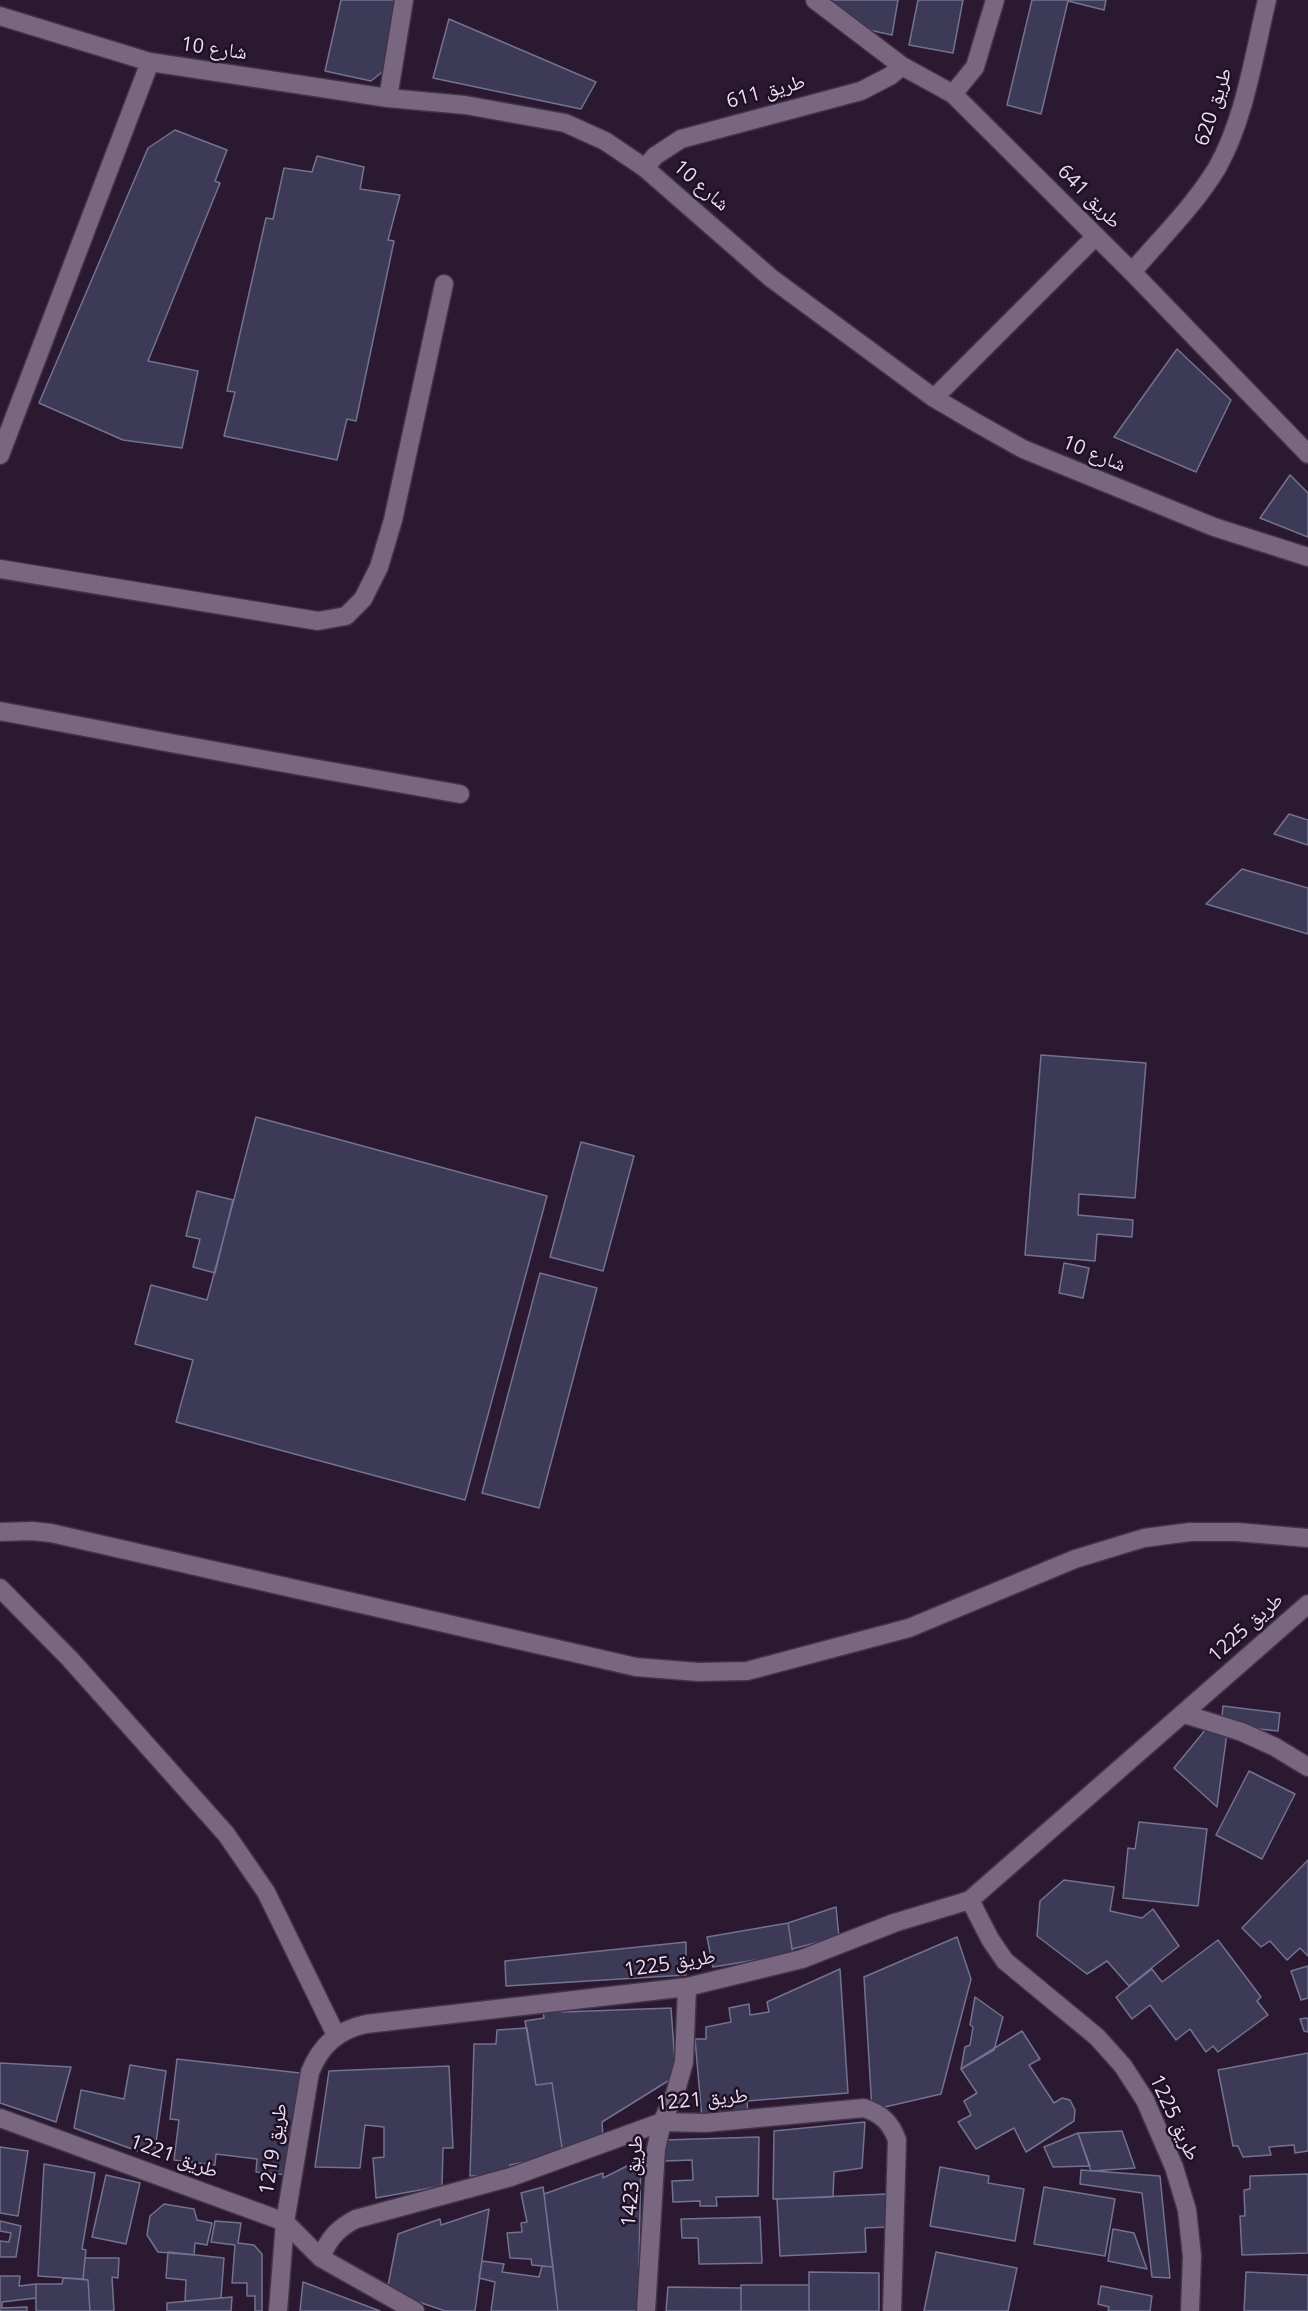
<!DOCTYPE html>
<meta charset="utf-8">
<style>
body{margin:0}
canvas{display:block;background:#2a1930}
</style>
<canvas width="1308" height="2311"></canvas>
<script>
const c = document.querySelector('canvas').getContext('2d');
c.lineJoin = 'round';
function fillPath(path, color) {
  c.fillStyle = color;
  c.fill(path, 'evenodd');
}
function strokePath(path, color, width, dash) {
  c.strokeStyle = color;
  c.lineWidth = width;
  c.lineCap = dash ? 'butt' : 'round';
  c.setLineDash(dash || []);
  c.stroke(path);
}
function drawText(font, color, halo, rows, align = 'center') {
  c.font = font + ' "Open Sans","Noto Naskh Arabic",sans-serif';
  c.lineWidth = 5;
  c.setLineDash([]);
  c.textBaseline = 'middle';
  c.strokeStyle = halo;
  c.fillStyle = color;
  for (const [text, x, y, turn = 0] of rows) {
    c.save();
    c.translate(x, y);
    c.rotate((+turn || 0) * Math.PI / 180);
    c.textAlign = isNaN(turn) ? turn : align;
    if (halo) c.strokeText(text, 0, 0);
    c.fillText(text, 0, 0);
    c.restore();
  }
}
const building = new Path2D(`
 M341 0H401L391 65 371 81 325 71Z
 M824 0H898L892 35 869 30Z
 M918 0H963L953 53 909 45Z
 M1032 0H1106L1104 10 1068 1 1041 114 1007 105Z
 M449 19 596 82 581 109 433 78Z
 M175 130 227 150 215 181 220 183 148 361 198 371 182 448 123 440 39 403 148 148Z
 M317 156 364 167 360 189 400 195 388 240 394 241 356 421 347 419 337 460 224 436 235 392 227 391 266 218 273 219 284 168 312 172Z
 M1177 349 1231 400 1196 472 1114 437Z
 M1290 475 1308 493V537L1260 518Z
 M1289 814 1308 820V845L1274 834Z
 M1242 869 1308 888V934L1206 904Z
 M1041 1055 1146 1063 1135 1198 1079 1194 1078 1215 1133 1220 1132 1237 1097 1234 1095 1261 1025 1255Z
 M256 1117 547 1196 465 1500 176 1422 193 1360 135 1344 151 1285 207 1300Z
 M581 1142 634 1156 603 1271 550 1257Z
 M197 1191 233 1200 215 1273 193 1267 200 1239 186 1236Z
 M1064 1263 1089 1268 1083 1298 1059 1293Z
 M540 1273 597 1288 539 1508 482 1493Z
 M1223 1706 1280 1713 1278 1731 1221 1725Z
 M1206 1729 1227 1733 1217 1807 1174 1768Z
 M1249 1771 1295 1794 1262 1859 1216 1835Z
 M1139 1822 1207 1829 1198 1906 1123 1898 1128 1848 1135 1849Z
 M1308 1860V1956L1300 1948 1287 1960 1270 1941 1261 1947 1242 1928Z
 M1064 1880 1114 1887 1110 1911 1142 1918 1153 1909 1179 1946 1129 1986 1107 1961 1087 1974 1037 1936 1040 1901Z
 M836 1907 839 1937 792 1949 788 1923Z
 M788 1923 793 1954 713 1967 707 1937Z
 M957 1937 971 1979 941 2094 872 2110 864 1977Z
 M1218 1940 1261 1997 1257 2001 1268 2015 1218 2052 1213 2046 1206 2052 1190 2029 1176 2040 1150 2005 1132 2019 1116 1997 1152 1969 1162 1982Z
 M686 1942V1975L506 1986 505 1961Z
 M1308 1966V1998L1301 2000 1291 1971Z
 M840 1969 848 2093 747 2101 748 2115 702 2119 695 2039H706V2027L731 2022 729 2008 749 2004 750 2015 769 2012 767 2002Z
 M975 1997 1003 2017 994 2050 961 2069 965 2047 970 2045 973 2027 970 2025Z
 M542 2007H560L562 2012 671 2008 676 2076 602 2122 603 2138 563 2154 552 2083 536 2085 525 2021 544 2018Z
 M1307 2018 1308 2020V2032L1304 2031 1300 2019Z
 M527 2028 536 2085 552 2083 563 2154 510 2165V2175L470 2176 474 2044H496L497 2030Z
 M1022 2031 1040 2059 1029 2065 1054 2103 1062 2098 1070 2100 1075 2110 1074 2121 1026 2152 1014 2128 976 2149 958 2122 971 2115 964 2101 977 2093 961 2069Z
 M1308 2053V2151L1295 2153 1294 2145 1269 2147 1271 2155 1243 2157 1238 2146H1233L1218 2070Z
 M177 2059 300 2073 288 2175 256 2172 257 2159 216 2154 215 2165 174 2160 179 2120 170 2119Z
 M0 2063 71 2067 56 2122 0 2103Z
 M130 2065 166 2071 154 2157 74 2128 81 2090 124 2099Z
 M449 2066 453 2148H443L442 2186 376 2198 373 2158 384 2157V2127L365 2125 360 2168 315 2167 329 2071Z
 M865 2122 862 2168 834 2172 833 2197 773 2199 774 2131Z
 M1122 2131 1135 2168 1091 2171 1078 2133Z
 M1078 2133 1090 2166 1053 2167 1044 2147Z
 M759 2137 758 2196 716 2197 717 2206H700V2201L673 2202 672 2181 693 2180 692 2160 665 2161 664 2140Z
 M0 2147 28 2151 18 2216 0 2213Z
 M641 2159 638 2311H558L544 2194 603 2173V2178Z
 M44 2164 95 2173 82 2249 86 2250 83 2279 38 2276Z
 M940 2167 989 2176 988 2183 1024 2189 1015 2241 930 2226Z
 M1081 2170 1160 2176 1170 2278 1152 2277 1142 2193 1080 2184Z
 M1308 2174V2253L1242 2255 1240 2216H1245L1244 2190 1250 2189V2176Z
 M106 2175 140 2183 126 2244 92 2237Z
 M543 2187 544 2194 553 2267 532 2265 531 2259 510 2258 507 2233 522 2232 521 2223 527 2222 521 2193Z
 M1044 2187 1115 2199 1105 2256 1034 2244Z
 M886 2194 888 2227 865 2228 866 2252 780 2256 777 2199Z
 M164 2204 194 2209 197 2220 212 2223 207 2245 195 2243 194 2255 158 2252 147 2235 150 2216Z
 M489 2209 475 2311H445L387 2291 398 2234 440 2219 441 2225Z
 M760 2217 762 2263 699 2264 698 2238H682L681 2219Z
 M0 2221 21 2226 16 2257H0V2241L9 2242 11 2233 0 2231Z
 M215 2221 241 2223 238 2243 254 2245 262 2254V2311H255V2296H247V2283H232L235 2245 211 2242Z
 M1113 2229 1134 2233 1147 2269 1108 2261Z
 M168 2252 224 2258 221 2298 185 2301 186 2280 166 2278Z
 M936 2252 1017 2268 1008 2311H924Z
 M85 2258H119L118 2278 112 2277 114 2311H90L88 2280 83 2279Z
 M482 2261 504 2264 502 2272 539 2277 542 2266 553 2267 558 2311H491L495 2282 479 2278Z
 M809 2272 879 2273V2311H809Z
 M1246 2272 1308 2275V2311H1244Z
 M0 2276H20L19 2286 36 2284V2298L2 2302V2308L27 2307V2311H0Z
 M63 2278 88 2280 90 2311H36V2284H62Z
 M303 2282 380 2311H300Z
 M741 2285H809V2311H741Z
 M1101 2286 1152 2296 1150 2311H1108L1109 2307 1098 2304Z
 M668 2287 741 2288V2311H666Z
 M232 2297 231 2311H167V2303Z`);
const service = new Path2D(`
 M0 569 318 621 346 616 363 599 379 567 393 520 444 284
 M0 711 176 744 460 794
 M0 1532 32 1531 51 1533 636 1667 698 1672 747 1671 909 1628 1075 1559 1144 1538 1190 1532H1237L1308 1538
 M0 1588 70 1659 226 1834 266 1892 336 2035`);
const minor = new Path2D(`
 M815 0 902 66 953 94 1132 272 1308 454
 M0 16 150 62 388 98 465 105 565 123 605 141 645 168 771 278 934 398 975 422 1023 449 1214 527 1308 557
 M953 94 975 67 995 0
 M388 98 404 0
 M645 168 655 156 681 139 861 91 890 76 902 66
 M1132 272C1161 238 1194 206 1217 168 1245 119 1254 54 1267 0
 M934 398 1096 236
 M0 455 150 62
 M1184 1714 1242 1732 1275 1747 1308 1767
 M970 1900 990 1939 1005 1961 1097 2037 1123 2066 1145 2100 1174 2167 1187 2210 1192 2256 1190 2311
 M0 2118 285 2222 321 2258 415 2311
 M321 2258C328 2239 338 2228 356 2219L511 2177 662 2122 705 2123 864 2108C882 2114 891 2123 897 2140L892 2311
 M278 2311 285 2222 310 2072C321 2045 338 2030 366 2024L687 1987 802 1959 894 1923 970 1900 1308 1604
 M646 2311 656 2149 662 2122 675 2094 684 2062 687 1987`);
const streetNames = [
 ["شارع 10",214,49,8],
 ["طريق 611",766,92,-15],
 ["طريق 620",1214,107,-72],
 ["شارع 10",701,186,41],
 ["طريق 641",1089,197,45],
 ["شارع 10",1094,454,22],
 ["طريق 1225",1246,1628,-42],
 ["طريق 1225",670,1964,-9],
 ["طريق 1221",702,2100,-5],
 ["طريق 1225",1174,2118,65],
 ["طريق 1219",274,2149,-81],
 ["طريق 1221",174,2157,20],
 ["طريق 1423",633,2181,-85]
];
fillPath(building, '#3d3a57');
strokePath(building, '#747291', 1.5);
strokePath(service, '#423448', 21);
strokePath(minor, '#423448', 21);
strokePath(service, '#796681', 18);
strokePath(minor, '#796681', 18);
drawText('20px', '#ebe0f0', '#201026', streetNames);
</script>
